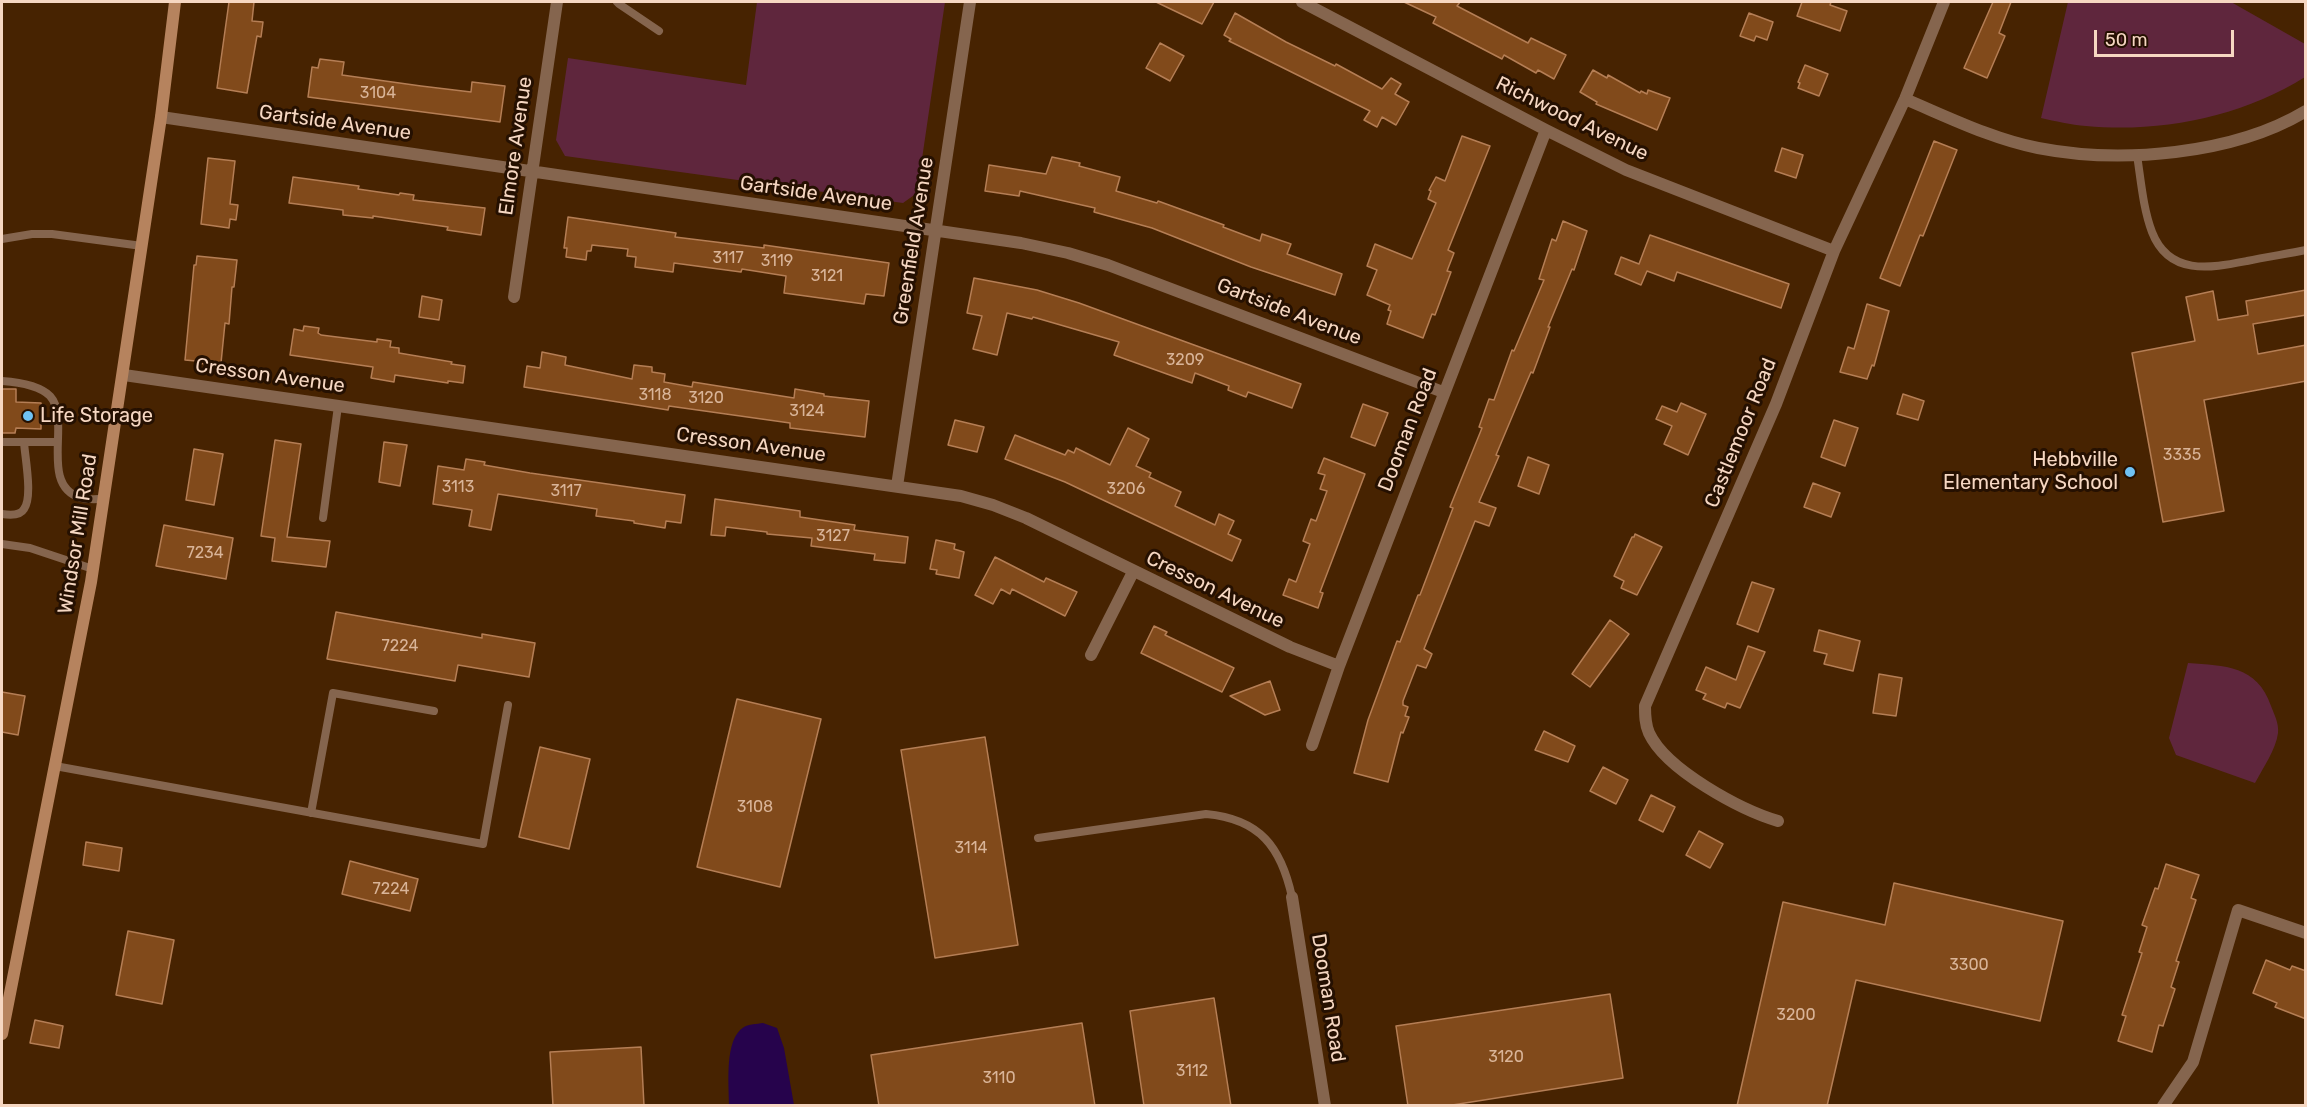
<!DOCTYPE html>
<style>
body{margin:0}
#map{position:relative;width:2307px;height:1107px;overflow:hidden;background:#472301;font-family:Rubik,sans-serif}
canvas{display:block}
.frame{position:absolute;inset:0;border:3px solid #f6d7c2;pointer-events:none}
.scale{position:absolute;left:2094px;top:30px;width:140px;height:27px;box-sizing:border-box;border:3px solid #f6d7c2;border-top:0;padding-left:8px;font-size:18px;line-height:21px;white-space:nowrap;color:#f6d7c2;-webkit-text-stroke:4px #251001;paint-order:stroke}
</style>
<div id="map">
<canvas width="2307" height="1107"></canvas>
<div class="frame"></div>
<div class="scale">50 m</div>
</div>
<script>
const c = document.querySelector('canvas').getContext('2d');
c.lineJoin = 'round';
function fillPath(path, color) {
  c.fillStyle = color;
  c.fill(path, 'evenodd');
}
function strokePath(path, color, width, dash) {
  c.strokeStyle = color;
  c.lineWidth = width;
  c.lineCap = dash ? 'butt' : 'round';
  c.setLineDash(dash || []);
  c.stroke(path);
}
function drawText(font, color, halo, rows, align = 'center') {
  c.font = font + ' Rubik,sans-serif';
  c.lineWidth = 6;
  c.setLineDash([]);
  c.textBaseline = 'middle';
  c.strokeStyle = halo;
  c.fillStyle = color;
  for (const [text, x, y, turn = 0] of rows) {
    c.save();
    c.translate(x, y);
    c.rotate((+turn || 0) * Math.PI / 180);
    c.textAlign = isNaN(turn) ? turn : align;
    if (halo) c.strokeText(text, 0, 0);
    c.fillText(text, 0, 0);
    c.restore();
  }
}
const green = new Path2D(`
 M757 2H945L917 193 903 203 565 156 556 140 568 58 746 85Z
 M2068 2H2231L2305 44V77C2241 117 2161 133 2086 126 2071 125 2055 121 2041 118Z
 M2188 663C2225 666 2257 665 2271 706 2274 714 2279 723 2278 733 2276 749 2263 768 2255 783L2176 755 2169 738Z`);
const water = new Path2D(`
 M763 1023 777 1028 784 1048 794 1105H729C729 1084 724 1039 744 1027 749 1024 757 1024 763 1023Z`);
const building = new Path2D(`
 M229 2H254L252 21 263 22 261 37 257 36 247 93 217 88Z
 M1156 2H1214L1202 24Z
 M1404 2H1460L1457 6 1528 43 1531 38 1566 55 1554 79 1538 70 1536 73 1504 55 1502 59 1433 23 1436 17Z
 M1802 2H1831L1830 5 1847 11 1840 31 1797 16Z
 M1993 2H2011L1999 33 2005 36 1987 78 1964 68Z
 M1235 13 1286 42 1335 66 1336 64 1382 89 1391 78 1401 84 1395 94 1409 102 1396 125 1382 117 1377 127 1364 120 1370 111 1229 41 1231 39 1224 35Z
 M1749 13 1773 22 1767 40 1756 36 1754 41 1740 36Z
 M1160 43 1184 56 1170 81 1146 68Z
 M320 59 344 62 342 75 421 86 471 92 472 82 505 86 500 122 308 97 312 67 318 68Z
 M1805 65 1828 74 1819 96 1798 88 1800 83 1798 82Z
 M1593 70 1607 78 1608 75 1640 93 1641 91 1647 94 1648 90 1670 98 1657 130 1596 104 1597 102 1580 92Z
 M1462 136 1490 146 1448 250 1454 253 1447 271 1451 272 1435 315 1432 314 1423 338 1387 324 1391 311 1388 310 1390 305 1367 295 1377 270 1367 266 1375 244 1412 259 1436 203 1428 199 1431 191 1429 190 1436 177 1445 181Z
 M1934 141 1957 150 1923 236 1920 235 1900 286 1880 278Z
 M1782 148 1803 155 1796 178 1775 171Z
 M1052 157 1080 163 1079 166 1120 177 1116 191 1157 203 1158 201 1224 225 1223 227 1260 241 1262 234 1291 244 1287 254 1342 274 1335 295 1251 267 1152 228 1094 212 1095 208 1020 191 1019 196 985 191 989 165 1046 174Z
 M208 158 235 161 230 204 238 205 236 220 230 219 229 228 201 224Z
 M293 177 359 186 358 189 399 195 400 193 414 195 413 200 485 208 481 235 447 230 448 227 373 216V218L343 215V210L289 203Z
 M568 217 676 233 675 237 764 248V245L889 263 884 296 866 294 864 304 784 293 786 276 742 269 741 272 674 263 673 272 635 267 636 257 627 256 628 249 592 245 591 251H587L586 260 566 257 567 248H564Z
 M1563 221 1587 231 1574 270 1572 269 1548 327H1550L1533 373 1531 372 1525 386 1496 455 1499 456 1479 502 1496 508 1489 526 1475 521 1424 649 1432 654 1426 668 1417 665 1403 701V705L1408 707 1405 716 1409 717 1403 733 1401 732 1388 782 1354 773 1368 720 1397 641 1400 642 1418 595H1420L1453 508 1450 507 1482 428 1479 427 1489 399 1494 400 1512 350 1514 351 1544 280 1539 279 1552 239 1556 241Z
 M1650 235 1789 284 1781 308 1677 272 1674 281 1647 271 1641 285 1615 274 1621 257 1639 264Z
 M197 256 237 260 234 287H232L229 324 225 323 221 363 195 364 196 361 185 360 194 265H196Z
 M974 278 1037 290 1079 303 1301 384 1292 408 1248 392 1246 397 1228 390 1229 386 1195 373 1192 383 1114 355 1119 342 1033 317 1032 319 1007 313 997 355 973 349 982 316 967 313Z
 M2306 290V315L2253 324 2258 354 2306 345V381L2204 400 2224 511 2163 522 2132 353 2195 341 2186 297 2213 291 2218 320 2248 315 2246 301Z
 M422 296 442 300 439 320 419 317Z
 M1867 304 1889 311 1874 366 1872 365 1867 379 1840 372 1848 347 1854 349Z
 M304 326 319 328 318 333 321 335 377 342V339L391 341 390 347 399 348V353L452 362 451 364 465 366 463 383 448 381V383L395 375 394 382 371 378 373 367 290 355 294 329 303 331Z
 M542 352 566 357 565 365 632 379 634 365 652 367V372L665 374 664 382 692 387 693 382 794 398 795 389 824 394V396L869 401 865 437 790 428V423L726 414 669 406 668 410 524 387 527 366 540 368Z
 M2 389H16V402L41 403V429L16 428 15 433H2Z
 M1903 394 1924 401 1918 420 1897 414Z
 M1681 403 1706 414 1688 455 1664 444 1672 426 1656 419 1662 406 1677 412Z
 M1363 404 1388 413 1375 446 1351 437Z
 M955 420 984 427 977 452 948 445Z
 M1834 420 1858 428 1845 466 1821 457Z
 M1128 428 1149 439 1136 466 1151 473 1149 477 1181 492 1175 506 1215 525 1219 514 1234 521 1228 534 1241 540 1232 561 1065 482 1005 459 1015 435 1065 455 1068 450 1074 453 1076 448 1110 465Z
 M275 440 301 444 287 537 330 541 326 567 272 561 275 538 261 536Z
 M384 442 407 445 400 486 379 482Z
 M194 449 223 454 214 505 186 500Z
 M1528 457 1549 465 1539 494 1518 486Z
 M1324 458 1365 474 1320 592 1323 593 1318 608 1283 595 1289 579 1296 582 1310 544 1303 541 1311 519 1316 521 1327 491 1320 489 1325 475 1318 473Z
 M466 459 485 462 484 465 530 473 685 495 681 523 666 521 665 528 634 523V521L596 516 597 509 498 494 491 530 469 526 472 510 433 504 438 466 464 470Z
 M1813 483 1840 493 1831 517 1804 507Z
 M715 499 800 511V517L855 525 854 530 908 537 905 563 874 560 875 554 811 546 812 538 767 534V532L726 527 725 536 711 535Z
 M164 525 233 538 226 579 156 566Z
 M1635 534 1662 547 1637 595 1621 588 1624 581 1614 576 1632 537H1634Z
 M936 540 955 544 954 549 964 552 959 578 936 574 937 570 930 569Z
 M995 557 1044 582 1046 578 1077 592 1065 616 1012 589 1010 594 1001 589 993 604 975 595Z
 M1752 582 1774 589 1758 632 1737 624Z
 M336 612 482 638V634L535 643 529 677 458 665 455 681 327 659Z
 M1610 620 1629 634 1590 687 1572 674Z
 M1154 626 1167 632 1165 635 1234 668 1222 692 1141 653Z
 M1819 630 1860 641 1853 671 1824 664 1827 654 1814 651Z
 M1748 646 1765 652 1740 708 1727 703 1725 708 1703 699 1706 694 1696 690 1706 667 1736 680Z
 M1879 674 1902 678 1896 716 1873 713Z
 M1270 681 1280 710 1265 715 1230 696Z
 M2 692 25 696 18 735 2 732Z
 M737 699 821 719 780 887 697 867Z
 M1544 731 1575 746 1568 762 1535 750Z
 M985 737 1018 945 935 958 901 750Z
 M540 747 590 759 569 849 519 837Z
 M1603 767 1628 780 1616 804 1590 791Z
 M1651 795 1675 807 1663 832 1639 820Z
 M1699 831 1723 844 1710 868 1686 855Z
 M86 842 122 848 119 871 83 865Z
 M350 861 418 879 410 911 342 894Z
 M2166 864 2199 875 2191 898 2196 900 2176 961 2179 962 2171 987 2175 989 2163 1026 2159 1025 2152 1052 2118 1041 2126 1016 2122 1015 2142 953 2139 952 2147 927 2142 925 2155 888 2158 889Z
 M1894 883 2063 921 2040 1021 1856 980 1827 1106H1737L1783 902 1885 925Z
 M128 931 174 940 162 1004 116 995Z
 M2266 960 2290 970 2292 966 2306 971V1019L2275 1007 2277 1003 2253 993Z
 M1610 994 1623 1078 1446 1106H1408L1396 1026Z
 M1214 998 1231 1106H1144L1130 1011Z
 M35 1020 63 1026 59 1048 30 1043Z
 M1082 1023 1095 1106H879L871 1055Z
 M641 1047 644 1106H553L550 1052Z`);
const lane = new Path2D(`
 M617 2 619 4 659 31
 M2137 155C2141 181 2143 208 2152 232 2169 276 2210 268 2247 261 2266 257 2286 254 2306 250
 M2 239 32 234H52L142 246
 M2 381C16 382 39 385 50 396 72 420 38 485 81 498 88 500 97 499 104 499
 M2 442H57
 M2 514C8 515 20 516 24 509 33 497 25 458 24 442
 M323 518 338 406
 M2 544 30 548 93 569
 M55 766 483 844 508 705
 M311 813 333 693 434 711
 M1038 838 1206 814C1260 819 1281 847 1292 897`);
const street = new Path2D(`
 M1302 2 1546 130 1626 170 1834 251
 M1905 99C1948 117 1992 139 2038 148 2120 164 2233 155 2306 111
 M161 117 1021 243 1068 253 1108 265 1443 392
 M514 297 557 2
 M124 375 961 496 993 505 1026 518 1290 647 1339 666
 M897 486 970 2
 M1091 655 1133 572
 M1312 745 1339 666 1546 130
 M1778 821C1741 810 1666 770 1649 733 1645 724 1645 715 1645 706L1776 404 1834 251 1905 99 1944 2
 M1292 897 1325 1106
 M2163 1106 2193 1062 2238 910 2306 933`);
const secondary = new Path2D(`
 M2 1034 91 582 161 117 175 2`);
const markers = [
 [28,416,6,"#6fc2f4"],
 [2130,472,6,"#6fc2f4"]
];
const numberNames = [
 ["3104",378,93],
 ["3117",728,258],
 ["3119",777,261],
 ["3121",827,276],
 ["3209",1185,360],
 ["3118",655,395],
 ["3120",706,398],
 ["3124",807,411],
 ["3335",2182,455],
 ["3113",458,487],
 ["3206",1126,489],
 ["3117",566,491],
 ["3127",833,536],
 ["7234",205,553],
 ["7224",400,646],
 ["3108",755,807],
 ["3114",971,848],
 ["7224",391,889],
 ["3300",1969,965],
 ["3200",1796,1015],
 ["3120",1506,1057],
 ["3112",1192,1071],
 ["3110",999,1078]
];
const streetNames = [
 ["Richwood Avenue",1572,119,26],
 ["Gartside Avenue",335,123,8],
 ["Elmore Avenue",516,146,-82],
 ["Gartside Avenue",816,194,8],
 ["Greenfield Avenue",914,241,-81],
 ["Gartside Avenue",1289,312,21],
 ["Cresson Avenue",270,376,8],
 ["Dooman Road",1408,430,-69],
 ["Castlemoor Road",1741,433,-68],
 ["Cresson Avenue",751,445,8],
 ["Windsor Mill Road",78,534,-81],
 ["Cresson Avenue",1215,590,26],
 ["Dooman Road",1328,998,81]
];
const poiNames = [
 ["Life Storage",40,416],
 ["Hebbville",2118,460,"right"],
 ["Elementary School",2118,483,"right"]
];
fillPath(green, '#5f263d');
fillPath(water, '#26034c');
fillPath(building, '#814a1b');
strokePath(building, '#b57e55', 1.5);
strokePath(lane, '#85654e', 8);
strokePath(street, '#85654e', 12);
strokePath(secondary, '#b6835e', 12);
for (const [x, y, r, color] of markers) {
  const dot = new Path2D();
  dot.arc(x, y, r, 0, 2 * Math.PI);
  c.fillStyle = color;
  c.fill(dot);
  strokePath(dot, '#251001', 2);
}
drawText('16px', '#d9b498', null, numberNames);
drawText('20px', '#f6d7c2', '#251001', streetNames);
drawText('20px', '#f6d7c2', '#251001', poiNames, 'left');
</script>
